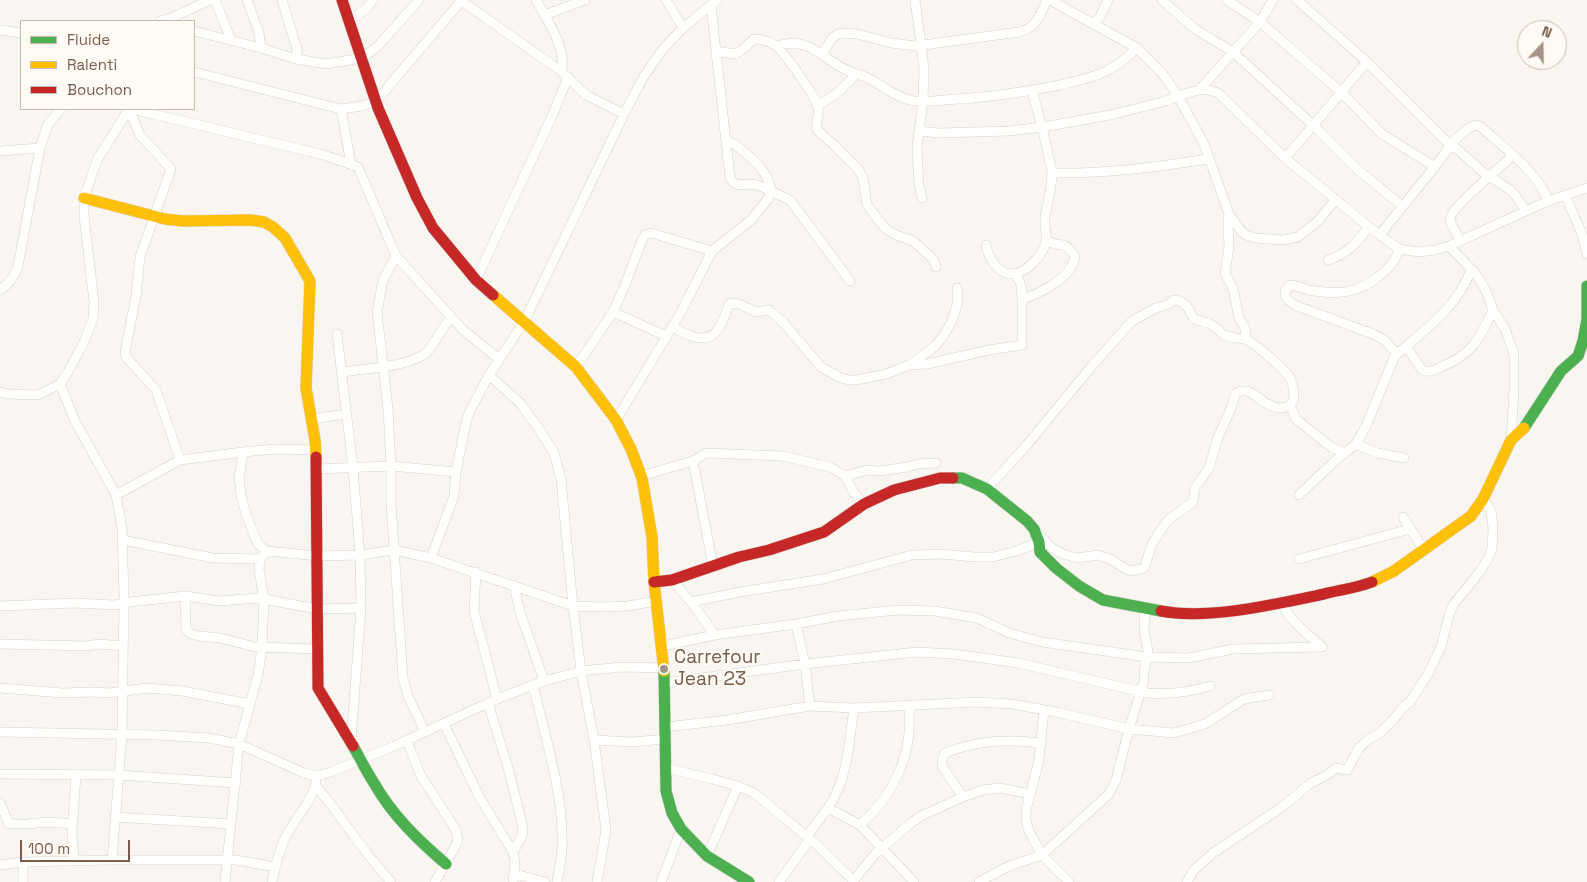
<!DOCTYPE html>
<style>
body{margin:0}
#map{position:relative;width:1587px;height:882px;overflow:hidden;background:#f9f5f0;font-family:"Space Grotesk",sans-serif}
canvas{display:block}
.legend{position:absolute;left:20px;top:20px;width:175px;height:90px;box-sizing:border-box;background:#fffaf3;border:1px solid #cabbb1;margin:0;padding:6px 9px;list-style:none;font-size:15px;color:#7a5c4d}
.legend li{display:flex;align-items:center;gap:10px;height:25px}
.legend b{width:25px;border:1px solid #cabbb1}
.north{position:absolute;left:1517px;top:20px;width:50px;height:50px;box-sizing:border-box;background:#fffaf3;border:1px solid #cabbb1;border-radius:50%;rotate:21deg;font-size:14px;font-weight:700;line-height:20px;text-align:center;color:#7a5c4d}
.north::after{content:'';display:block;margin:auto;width:18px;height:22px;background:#a69286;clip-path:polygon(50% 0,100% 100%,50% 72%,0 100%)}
.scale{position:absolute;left:20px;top:840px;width:110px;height:22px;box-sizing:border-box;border:2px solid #7a5c4d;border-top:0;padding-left:6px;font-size:15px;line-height:18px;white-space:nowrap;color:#7a5c4d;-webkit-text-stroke:4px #fffaf3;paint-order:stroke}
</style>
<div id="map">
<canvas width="1587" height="882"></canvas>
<ul class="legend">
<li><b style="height:6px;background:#4caf50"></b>Fluide</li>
<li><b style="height:6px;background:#ffc107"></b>Ralenti</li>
<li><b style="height:6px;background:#c62828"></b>Bouchon</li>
</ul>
<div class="north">N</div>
<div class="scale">100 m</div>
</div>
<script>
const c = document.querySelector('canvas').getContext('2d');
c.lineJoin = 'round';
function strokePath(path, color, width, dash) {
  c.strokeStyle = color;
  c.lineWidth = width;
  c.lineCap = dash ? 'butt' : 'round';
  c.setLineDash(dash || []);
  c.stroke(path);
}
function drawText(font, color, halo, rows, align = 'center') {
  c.font = font + ' "Space Grotesk",sans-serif';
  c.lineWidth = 4;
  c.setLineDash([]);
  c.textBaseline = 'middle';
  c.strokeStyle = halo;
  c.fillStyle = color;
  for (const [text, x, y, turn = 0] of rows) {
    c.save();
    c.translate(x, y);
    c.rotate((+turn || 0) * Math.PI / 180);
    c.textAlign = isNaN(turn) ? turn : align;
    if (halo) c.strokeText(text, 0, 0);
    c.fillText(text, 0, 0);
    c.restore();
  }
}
const street = new Path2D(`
 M215 0 231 40
 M247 0 259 33 261 48
 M282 0 297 49 296 59
 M460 0 561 71 586 95 624 114
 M536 0C546 18 568 50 561 71
 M666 0 683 28
 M915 0 924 68 923 101 917 147 919 185 922 198
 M1050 0 1137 48 1162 73 1178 96C1193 92 1203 86 1218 93L1285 158 1369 227 1399 249 1419 252 1435 250 1449 246 1548 201 1587 188
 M1162 0 1195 29 1233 52 1314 126 1356 168 1402 206
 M1227 0 1260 22 1341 92 1382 134 1435 167
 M1297 0 1367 62 1450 145 1457 149 1484 173 1509 189 1515 195 1526 211
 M711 6 730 178 733 182 739 185 748 184 758 185 790 200 850 281
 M544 15 585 0
 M160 21 171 18 210 0
 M349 21 366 9 373 0
 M1094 23 1100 17 1108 0
 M0 30 21 33
 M194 31 261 48 296 59 326 64 362 58 378 46 419 0
 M777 46C805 37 816 52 839 66 848 72 860 74 870 79 883 86 895 97 910 100 920 103 933 101 944 100 983 98 1021 93 1060 85 1075 81 1090 79 1104 72 1117 66 1127 58 1137 48
 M716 51 734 54 741 51 754 39C762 39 769 41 776 46 784 52 816 97 818 107 820 115 815 122 817 130L834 145 858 169 863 178 867 205 879 221 886 229 896 235 913 241 933 259 936 267
 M822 55 832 38 840 33 857 34 891 43 916 46 1019 32C1038 27 1039 16 1047 0
 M194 72 341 109 362 106 376 101 462 0
 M1200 89 1260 22 1273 0
 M818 105 835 95 857 74
 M129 109 140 135 171 169 140 257 136 296 125 352 126 357 156 390 180 460
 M132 109 324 155 358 167 396 256 463 330 499 359
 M341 109 351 164
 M919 131 939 133 1009 131 1043 127 1110 115 1166 101 1178 96 1204 144 1229 214 1241 231 1246 235 1255 238 1283 240 1298 237 1318 221 1336 199
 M0 151 40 148
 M1285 158C1313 127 1339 94 1367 62
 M1052 173C1105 174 1157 167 1208 159
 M1565 195 1582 234 1587 254
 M1229 214 1228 223 1229 246 1225 274 1233 288 1239 318 1245 328 1246 339
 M1380 235C1397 213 1415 191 1433 169 1446 153 1455 134 1475 125L1481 127C1503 147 1539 173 1548 201
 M1460 240C1457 234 1451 226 1450 219 1450 209 1498 169 1508 160L1511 154
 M986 245C988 257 998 274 1012 274 1026 274 1044 254 1046 241 1047 234 1044 226 1045 218 1047 204 1052 188 1052 173 1052 167 1049 160 1048 154 1044 133 1038 112 1032 91
 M1449 246 1476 274 1486 291 1493 310 1505 329 1514 354V390L1511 440
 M396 256 383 280 377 312 388 409 391 466V504L403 678 408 696 425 732
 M1328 260C1348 254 1356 243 1369 227
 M1016 274 1021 285 1022 299C1040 294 1072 277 1075 257 1063 237 1062 250 1046 240
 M476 280 553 114 568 77
 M0 290C10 283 14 277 18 266L40 148 48 124 61 109
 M613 312 666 336
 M672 326C679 332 686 334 694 337 717 343 722 323 729 305L731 303 739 304 756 312 769 310 783 322 821 367 841 378 849 380H856L886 374 909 365 927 364 989 350 1022 345V299
 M337 334 353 468 360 555 361 608 351 741
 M1406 346 1422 370C1429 373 1434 370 1441 367 1472 355 1480 338 1493 310
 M1397 354 1384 340 1373 334 1297 306C1290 302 1285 300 1285 291L1290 285C1297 286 1303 288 1309 290 1335 295 1358 294 1379 276 1389 268 1396 261 1399 249
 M910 365C918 358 927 353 935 346 948 332 961 308 957 288
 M576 367 613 312 625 285 642 240 645 235 651 233 712 251
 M343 372C365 368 414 367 429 350 437 339 443 327 451 317
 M489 375 520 403 539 429 554 453 561 479 573 606 581 671 594 740 606 830 597 882
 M60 384 75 421 116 495 122 528 124 598 122 735 112 860
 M0 392 8 394 38 395 60 384 68 372 84 342 93 319 94 302 84 216V198L97 160 129 109
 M1290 405 1296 419 1331 447 1345 453
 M311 419 346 414
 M616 420 679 316 712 251 751 220 768 199 771 190 767 177 758 164 736 145 726 141
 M1356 444 1377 453 1404 458
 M243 452 239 479 241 495 246 514 255 537 259 545 267 551 318 556 360 555 394 550 431 558 573 606 601 607 628 606 656 601
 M693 461 713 566
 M317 469 391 466 456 472
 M641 476 693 461 706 453 782 456 830 467 845 476 854 493 864 504
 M845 476 867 470 880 471 907 467 918 464 936 463
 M987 489 1026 446 1091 367 1132 321 1156 308 1169 304 1174 300C1186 301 1189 309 1194 319 1200 321 1207 322 1212 325 1217 328 1220 332 1224 335 1231 339 1240 337 1247 340 1253 342 1284 369 1288 375 1293 381 1294 389 1294 397 1293 404 1287 408 1280 408 1262 408 1252 383 1236 393L1231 408 1217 440 1209 468 1195 488 1193 502 1168 520 1153 542 1144 568 1132 571 1126 569 1110 559 1098 555 1077 558 1063 554 1052 548 1038 533
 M116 495 180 460 243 452 275 449 316 450
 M1299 495 1337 459 1356 444 1366 426 1394 358 1397 354C1426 329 1458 306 1471 270
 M1403 517 1420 544 1427 548
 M123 540 213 558 260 559
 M431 558 454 496 456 472 466 422 469 413 489 375 524 322 624 114 644 76 663 49 683 28 717 0
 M1299 559 1410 529
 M476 572 474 611 497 699
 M672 580 691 602 740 592 823 579 912 555 942 554 974 557H993L1017 551 1039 542
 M514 585 520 612 544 681
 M185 596 186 630 191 634 199 636 220 638 255 647 317 649
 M691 602 715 635
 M1282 603C1289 621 1308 634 1322 647
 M0 606 76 603 114 605 130 602 185 596 220 601 258 598 317 609 361 608
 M796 624 805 664 810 706
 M0 644 87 646 99 644 123 646
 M662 646 715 635 796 624 838 616 898 610 935 611 977 618 1009 633 1042 642 1147 657 1189 658 1233 649 1322 647
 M665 683 805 664 917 652 954 654 1018 663 1147 693C1170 695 1189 692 1210 686
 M533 685C544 733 562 788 562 836 563 852 560 867 557 882
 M0 688 62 693 92 692 108 693 148 688 182 691 250 704
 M488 703 509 771 521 819 523 831 521 838 513 852
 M1044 710 1039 760 1026 810V820L1029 831 1042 855 1109 794 1116 780 1129 729 1144 681V672L1148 651 1144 630 1145 609
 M444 724 480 798 513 852 515 863 513 882
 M666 727 727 720 810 706 854 708 976 702 1012 704 1056 712 1129 729 1174 733 1205 724 1244 699 1269 695
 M0 732 157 735 209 738 239 744 304 773 317 776 331 772 394 746 497 699 544 681 581 671 622 667 664 668
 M594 740 632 742 666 739
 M407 741 421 776 456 830 458 839 456 845 435 882
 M665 768 712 779 738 786 754 793 816 844 855 882
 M0 774 119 775 236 783
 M316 786C342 817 363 852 391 882
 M963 797 942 766V760L945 753C978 740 1007 739 1041 743
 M0 803 9 824H27L48 822 73 824
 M828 808 860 825 914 882
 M115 817 231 824
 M860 825C887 802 906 768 909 733 910 724 908 715 910 705
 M807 837C813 827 821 818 828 808 848 779 849 742 854 708
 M707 856 738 786
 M74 861 72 832 76 776
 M0 865 23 862 112 860H236L275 867
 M515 874 545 882
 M854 880 875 854 911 823 923 815 963 797 983 790 1000 788 1031 794
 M23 882V862
 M225 882 239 744 258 675 262 647 264 600 259 569 260 559 267 551
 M272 882C275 867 279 851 286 836 294 820 314 799 316 781
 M661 882 681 829
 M779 882 810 839
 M979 882 1009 866 1042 855 1069 882
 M1187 882 1194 870 1213 853 1282 807 1311 783 1327 775 1336 768 1347 770 1359 748 1369 739 1381 732 1394 719 1403 707 1410 702 1428 674 1441 647 1449 615 1453 605 1479 573 1487 560 1492 549 1493 528 1491 511 1483 499`);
const fast = new Path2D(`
 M1524 428 1561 371 1578 356 1583 341 1587 319V286
 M953 478H962L987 489 1027 521 1034 529 1039 542 1040 552 1056 568 1079 586 1103 600 1161 611
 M664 671 666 791 672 813 681 829 707 856 749 882
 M353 746C360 758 366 771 374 783 392 815 418 840 446 864`);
const slow = new Path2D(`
 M84 198 165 219 183 221 250 220 264 222 273 227 285 238 310 281 306 388 315 440 316 457
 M493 295 576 367 616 420 631 449 642 478 652 537 654 582 664 671
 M1372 582 1394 571 1471 516 1483 499 1511 440 1524 428`);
const jam = new Path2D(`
 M342 0 378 108 417 198 433 228 476 280 493 295
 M316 457 318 688 353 746
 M654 582 672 580 739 557 769 550 824 532 864 504 894 490 940 478H953
 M1161 611C1208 620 1277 604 1324 594 1339 590 1357 588 1372 582`);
const markers = [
 [664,669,5,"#a69286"]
];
const poiNames = [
 ["Carrefour",674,658],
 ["Jean 23",674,680]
];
strokePath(street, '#d7d1cb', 10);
strokePath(fast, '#d9d2cb', 12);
strokePath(slow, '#d9d2cb', 12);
strokePath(jam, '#d9d2cb', 12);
strokePath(street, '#fefefd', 9);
strokePath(fast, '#4caf50', 11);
strokePath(slow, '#ffc107', 11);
strokePath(jam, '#c62828', 11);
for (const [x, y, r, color] of markers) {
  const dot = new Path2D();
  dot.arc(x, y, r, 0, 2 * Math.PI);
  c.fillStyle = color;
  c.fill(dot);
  strokePath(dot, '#fffaf3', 2);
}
drawText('19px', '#7a5c4d', '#fffaf3', poiNames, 'left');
</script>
